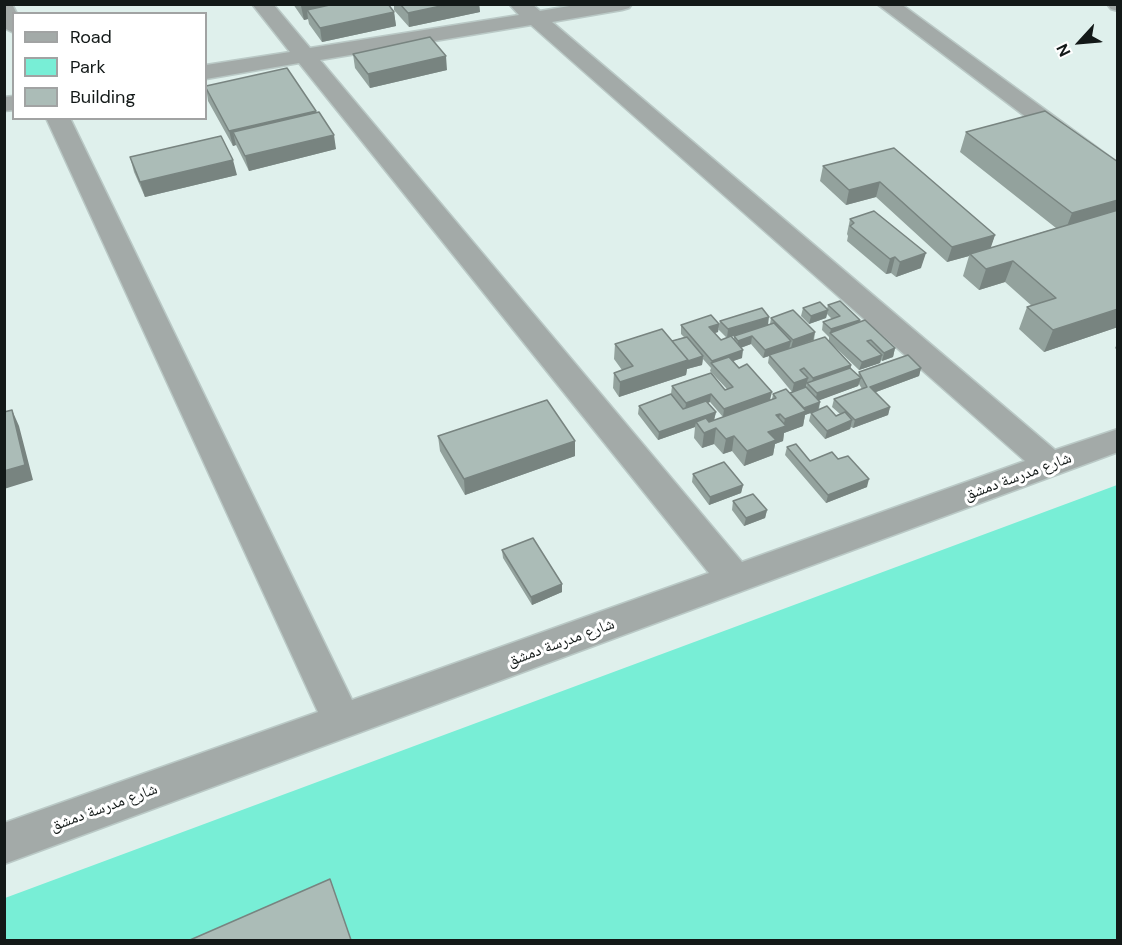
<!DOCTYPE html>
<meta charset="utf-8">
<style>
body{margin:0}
#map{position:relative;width:1122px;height:945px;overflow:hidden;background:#dff0ec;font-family:"DM Sans",sans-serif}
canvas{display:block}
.frame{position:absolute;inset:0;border:6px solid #131918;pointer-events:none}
.legend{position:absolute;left:12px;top:12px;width:195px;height:108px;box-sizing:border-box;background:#fff;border:2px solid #a1a3a3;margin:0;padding:8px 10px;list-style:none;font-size:18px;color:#131918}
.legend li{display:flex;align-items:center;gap:12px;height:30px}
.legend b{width:30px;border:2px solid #a1a3a3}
.north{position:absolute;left:1050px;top:12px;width:60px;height:60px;-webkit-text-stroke:4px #fff;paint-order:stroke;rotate:244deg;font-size:16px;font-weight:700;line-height:24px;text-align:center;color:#131918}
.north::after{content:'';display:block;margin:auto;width:21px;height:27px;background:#131918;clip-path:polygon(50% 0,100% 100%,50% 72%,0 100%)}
</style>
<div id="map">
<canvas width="1122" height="945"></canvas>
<div class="frame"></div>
<ul class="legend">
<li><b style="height:8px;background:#a3aaa8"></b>Road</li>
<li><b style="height:16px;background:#78eed6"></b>Park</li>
<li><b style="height:16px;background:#abbcb7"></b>Building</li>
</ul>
<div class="north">N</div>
</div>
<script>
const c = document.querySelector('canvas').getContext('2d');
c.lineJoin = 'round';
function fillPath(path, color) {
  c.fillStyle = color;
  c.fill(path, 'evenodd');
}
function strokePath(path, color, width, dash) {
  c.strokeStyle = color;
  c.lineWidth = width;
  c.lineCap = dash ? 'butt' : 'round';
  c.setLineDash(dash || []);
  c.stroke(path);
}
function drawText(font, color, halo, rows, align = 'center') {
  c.font = font + ' "DM Sans","Noto Naskh Arabic",sans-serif';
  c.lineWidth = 6;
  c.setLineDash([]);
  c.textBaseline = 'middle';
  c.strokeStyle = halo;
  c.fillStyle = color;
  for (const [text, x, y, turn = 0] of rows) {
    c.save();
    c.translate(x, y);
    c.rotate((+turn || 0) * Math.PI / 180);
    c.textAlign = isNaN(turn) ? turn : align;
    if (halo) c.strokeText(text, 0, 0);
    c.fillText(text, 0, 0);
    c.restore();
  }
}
const green = new Path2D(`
 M1117 485V940H5V898Z`);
const minor = new Path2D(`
 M4 4H12L17 14H14V33L4 28Z
 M252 4H273L310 48 519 15 509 4H532L540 11 581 4H632L629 8 622 10 552 22 1055 450 1118 429V452L4 864V823L318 712 46 118H70L352 700 709 573 299 63 206 79V65L290 52ZM531 25 1025 461 742 562 320 60Z
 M877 4H901L1118 163V182L1109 180Z
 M1107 4H1118V11L1111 9Z
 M14 96V110L4 111V97Z`);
const wall = new Path2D(`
 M293 4H388L394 12 396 26 322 42 309 24 308 19 304 20Z
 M394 4H479L480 12 409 27 394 10Z
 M353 54 447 70 370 88 355 68Z
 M206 86 316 113 336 149 249 171 236 145 233 146 208 101Z
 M1045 111 1118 327 1044 352 1019 329 1027 307 1032 306 1005 282 979 290 963 276 969 256 947 262 876 197 846 205 820 181 823 166 894 148 995 235 990 248 1056 228 960 152 966 132Z
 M130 157 237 175 145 197 134 172Z
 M850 219 921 268 896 277 891 273 886 274 847 241 848 236 847 234Z
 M828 305 860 320 859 323 895 348 893 357 882 361 881 360 880 363 859 370 831 343 851 365V368L858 376 859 372 921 368 919 376 876 392 890 407 888 415 853 428 851 427 850 429 825 439 809 421 811 413 805 415 803 426 784 433 783 441 775 444 773 455 744 466 732 451 723 454 714 444 702 448 694 438 695 427 658 440 638 414 639 406 671 394 672 386 727 389 710 371 711 368 703 359 702 365 687 369 686 375 619 397 613 388 614 373 622 370 614 359 615 344 672 341 684 337 681 334V325L719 324 718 332 715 333 721 340 734 339V336L767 325 727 338 718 329 720 321 768 325 770 324 771 318 815 332 814 340 829 341V337L822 330 823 322 832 319 827 314 826 318 809 324 801 316 803 308 827 309ZM751 344 763 358 769 356 768 363 792 392 806 387 807 382 808 383 806 387 790 393 773 394 772 399 770 400 733 361 742 358 741 348ZM859 384 862 389 834 399 832 407 840 414 836 416 819 409 820 402 819 400 858 386ZM710 402 723 417 714 420 716 412 708 403Z
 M1118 342V351L1115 348Z
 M438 436 575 456 465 495 440 451Z
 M787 447 810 461 838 459 867 487 826 503 785 455Z
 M693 474 743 485 741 493 709 505 692 482Z
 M733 501 767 510 765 518 744 526 732 510Z
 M502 550 562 592 532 605 503 558Z`);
const shadedWall = new Path2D(`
 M308 4 376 5 307 10 308 19 304 20 301 6Z
 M450 4H479L480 12 409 27 408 13Z
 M394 12 396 26 322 42 320 28Z
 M446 56 447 70 370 88 368 74Z
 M316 111 318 126 233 132 236 145 233 146 229 131Z
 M334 135 336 149 249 171 245 156Z
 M233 160 237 175 145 197 140 182Z
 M880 182 876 197 846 205 849 190Z
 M1118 200V218L1064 234 1072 213Z
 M995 235 990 250 970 254 969 256 947 262 952 247Z
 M926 253 921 268 896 277 900 262Z
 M895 257 891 273 886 274 890 259Z
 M1013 261 1005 282 979 290 986 269Z
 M1118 309V327L1044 352 1053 330Z
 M828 310 826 318 809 324 811 316Z
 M769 317 768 325 727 338 728 329Z
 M860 320 858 328 830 333 829 337 831 329Z
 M719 324 718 332 708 335 709 327Z
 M815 332 813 340 791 348 793 340Z
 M752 336 751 344 737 349 738 341Z
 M791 341 789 349 769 355V356L763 358 765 350Z
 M895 348 893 357 882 361 884 353Z
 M743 350 742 358 716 367 712 363V361Z
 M882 355 880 363 859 370 862 362Z
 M703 356 702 365 687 369 686 375 619 397 620 382 688 360Z
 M851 365 849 373 811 386 813 378Z
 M921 368 919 376 868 395 870 387Z
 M808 378 806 387 792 392 794 383Z
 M861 378 858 386 815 402 817 393Z
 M772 392 770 400 723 417 724 409Z
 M711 394 710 402 685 411 686 403Z
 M820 402 818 410 805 415 803 426 784 433 783 441 775 444 773 455 744 466 747 451 768 432 776 415 780 414 777 429 783 427 785 419 802 409Z
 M890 407 888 415 853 428 855 420Z
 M12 410 19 426 33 480 4 489V471Z
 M716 412 714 420 699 426 696 422 695 427 658 440 659 432Z
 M852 420 850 429 825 439 827 431Z
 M716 428 714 444 702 448 704 433Z
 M734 436 732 451 723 454 726 439Z
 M575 441V456L465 495 464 479Z
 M869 479 867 487 826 503 828 495Z
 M743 485 741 493 709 505 710 497Z
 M767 510 765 518 744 526 746 518Z
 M562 584V592L532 605 531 597Z`);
const building = new Path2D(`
 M334 4H388L394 12 320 28 307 10Z
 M400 4H450L408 13Z
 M430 37 446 56 368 74 353 54Z
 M287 68 316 111 229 131 206 88V86Z
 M1045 111 1118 162V200L1072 213 966 132Z
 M319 112 334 135 245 156 233 132Z
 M221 136 233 160 140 182 130 157Z
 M894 148 995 235 952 247 880 182 849 190 823 166Z
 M1118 210V309L1053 330 1027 307 1056 298 1013 261 986 269 970 254Z
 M874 211 926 253 900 262 895 257 890 259 850 226 854 223 850 219Z
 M840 301 860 320 831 329 823 322 840 316 828 305Z
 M820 302 828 310 811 316 803 308Z
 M762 308 769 317 728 329 720 321Z
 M793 310 815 332 793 340 771 318Z
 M711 315 719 324 709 327 721 340 731 336 743 350 712 361 681 325Z
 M865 320 895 348 884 353 871 340 867 341 882 355 862 362 830 333Z
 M774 323 791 341 765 350 752 336 738 341 734 336Z
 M662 329 688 360 620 382 614 373 633 366 615 344Z
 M687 337 703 356 688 361V360L672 341Z
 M825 337 851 365 813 378 804 368 800 370 808 378 794 383 769 355Z
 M908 355 921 368 870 387 890 407 855 420 834 399 867 387 859 372Z
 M729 357 739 368 747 364 772 392 724 409 711 394 686 403 672 386 711 373 725 390 733 387 711 363Z
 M850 368 861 378 817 393 807 383Z
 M806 387 820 402 804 408 790 393Z
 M786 389 806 411 785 419 780 414 776 415 786 426 768 432 776 440 747 451 734 436 726 439 716 428 704 433 696 422 706 418 709 422 776 398 773 394Z
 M671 394 683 409 706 401 716 412 659 432 639 406Z
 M547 400 575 441 464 479 438 436Z
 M827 406 836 416 845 412 852 420 827 431 811 413Z
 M12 410 25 465 4 471V412Z
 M796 444 810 461 832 452 838 459 848 456 869 479 828 495 787 447Z
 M724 462 743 485 710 497 693 474Z
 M753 494 767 510 746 518 733 501Z
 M533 538 562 584 531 597 502 550Z
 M330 879 351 940H190Z`);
const streetNames = [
 ["شارع مدرسة دمشق",1018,477,-20],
 ["شارع مدرسة دمشق",561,643,-20],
 ["شارع مدرسة دمشق",104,808,-20]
];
fillPath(green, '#78eed6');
strokePath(minor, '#bac9c6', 3);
fillPath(minor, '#a3aaa8');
fillPath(wall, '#93a29d');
fillPath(shadedWall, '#788480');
fillPath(building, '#abbcb7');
strokePath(building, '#788480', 1.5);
drawText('16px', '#131918', '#fff', streetNames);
</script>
